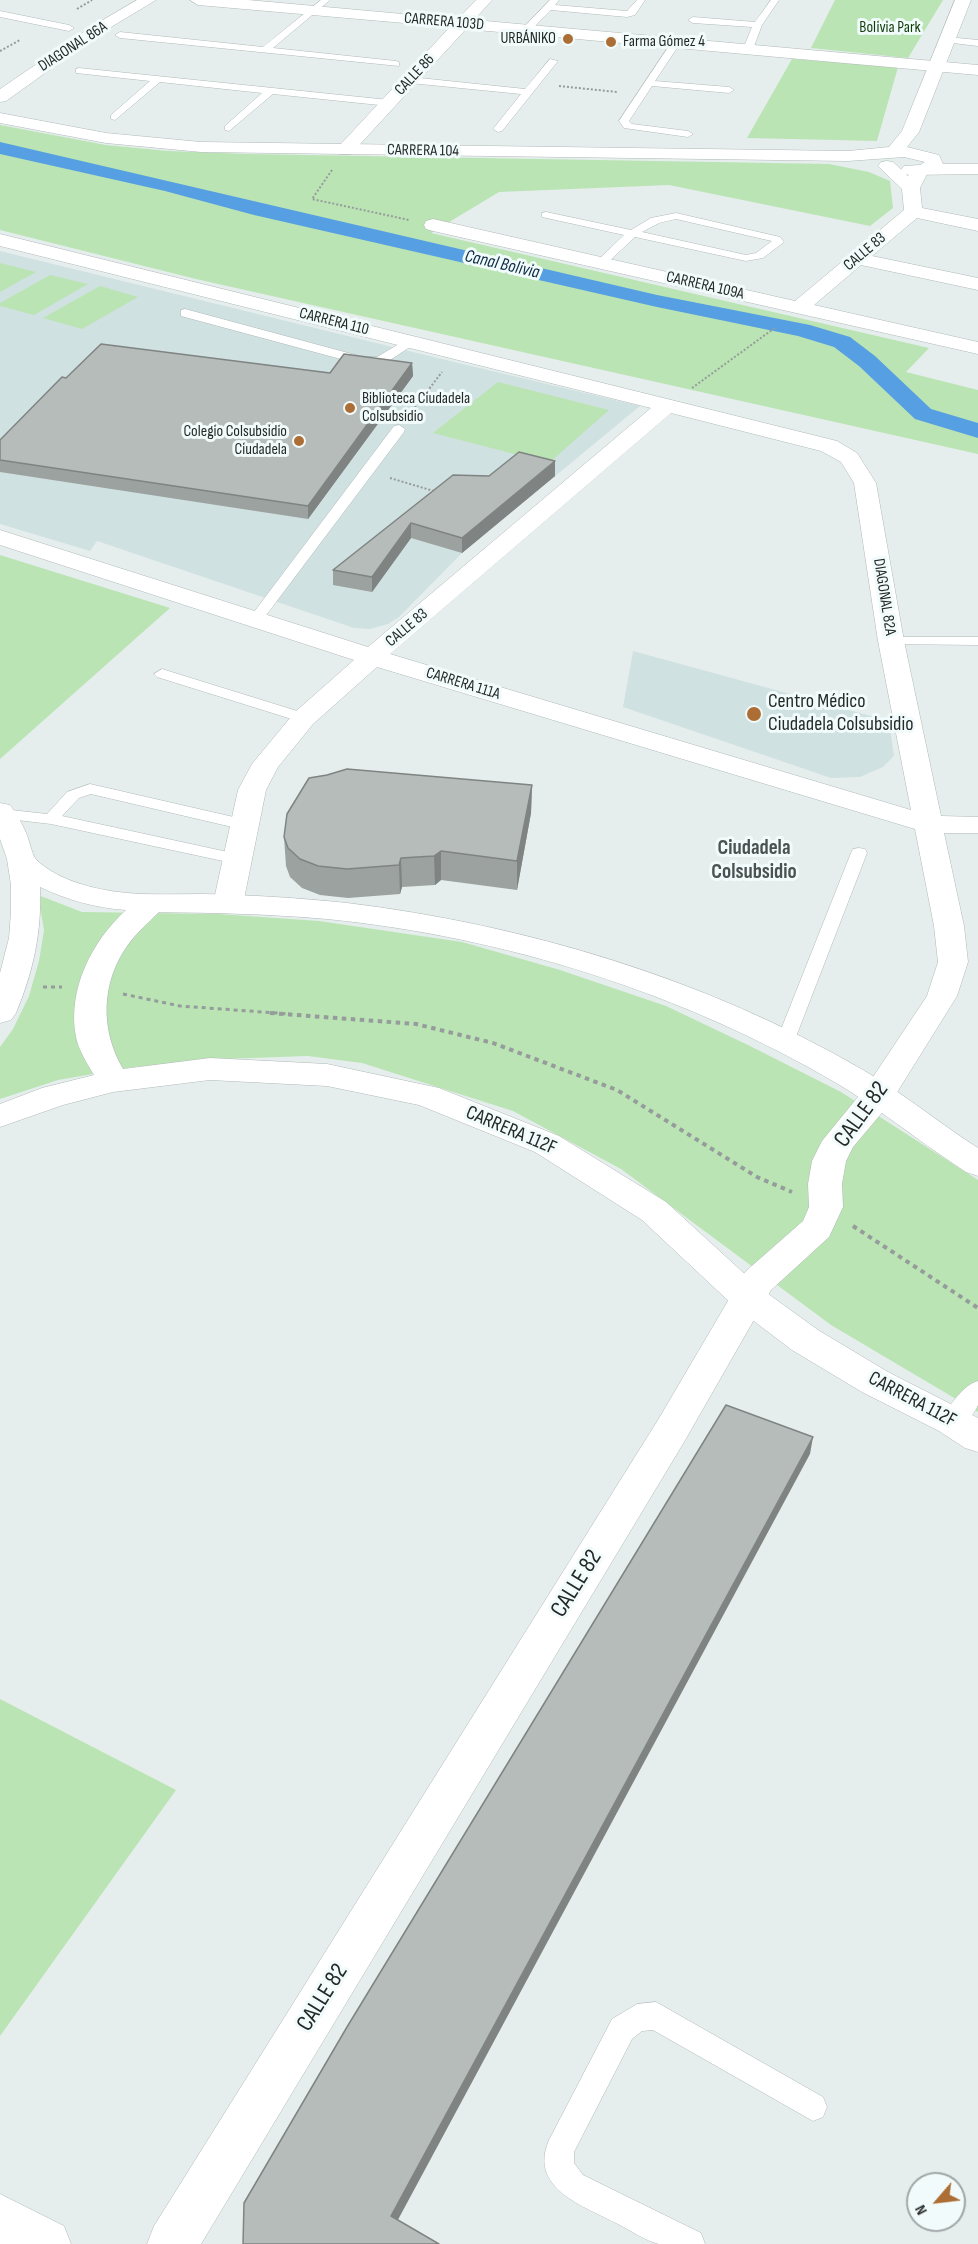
<!DOCTYPE html>
<meta charset="utf-8">
<style>
body{margin:0}
#map{position:relative;width:978px;height:2244px;overflow:hidden;background:#e5eeed;font-family:"Sofia Sans Condensed",sans-serif}
canvas{display:block}
.north{position:absolute;left:906px;top:2172px;width:60px;height:60px;box-sizing:border-box;background:#f2fbfb;border:2px solid #a0a7a7;border-radius:50%;rotate:242deg;font-size:16px;font-weight:700;line-height:24px;text-align:center;color:#252928}
.north::after{content:'';display:block;margin:auto;width:21px;height:27px;background:#ac6e34;clip-path:polygon(50% 0,100% 100%,50% 72%,0 100%)}
</style>
<div id="map">
<canvas width="978" height="2244"></canvas>
<div class="north">N</div>
</div>
<script>
const c = document.querySelector('canvas').getContext('2d');
c.lineJoin = 'round';
function fillPath(path, color) {
  c.fillStyle = color;
  c.fill(path, 'evenodd');
}
function strokePath(path, color, width, dash) {
  c.strokeStyle = color;
  c.lineWidth = width;
  c.lineCap = dash ? 'butt' : 'round';
  c.setLineDash(dash || []);
  c.stroke(path);
}
function drawText(font, color, halo, rows, align = 'center') {
  c.font = font + ' "Sofia Sans Condensed",sans-serif';
  c.lineWidth = 6;
  c.setLineDash([]);
  c.textBaseline = 'middle';
  c.strokeStyle = halo;
  c.fillStyle = color;
  for (const [text, x, y, turn = 0] of rows) {
    c.save();
    c.translate(x, y);
    c.rotate((+turn || 0) * Math.PI / 180);
    c.textAlign = isNaN(turn) ? turn : align;
    if (halo) c.strokeText(text, 0, 0);
    c.fillText(text, 0, 0);
    c.restore();
  }
}
const built = new Path2D(`
 M0 251 450 361 640 406 462 553 399 617 388 624 370 629 354 628 97 541 90 551 0 524Z
 M633 651 889 721 894 756 883 767 860 777 831 778 623 707Z`);
const green = new Path2D(`
 M835 0H943L908 58 811 48Z
 M792 59 898 67 877 141 747 138Z
 M0 125 106 145 168 151 248 154 829 164 869 172 890 181 893 208 870 226 669 185 499 192 431 233 929 348 906 372 978 390V454L196 279 0 230Z
 M0 263 36 272 0 292Z
 M50 275 88 284 34 315 0 306V303Z
 M100 286 138 297 82 329 43 318Z
 M498 382 609 410 549 463 433 433Z
 M0 555 170 608 0 759Z
 M38 895 82 912 218 914 319 921 462 942 560 970 666 1006 750 1046 841 1092 978 1180V1412L831 1325 621 1169 513 1111 362 1063 308 1056 222 1059 133 1067 58 1080 0 1099V1047L13 1029 29 996 39 961 44 930Z
 M0 1699 176 1790 0 2036Z`);
const canal = new Path2D(`
 M0 142 657 295 810 325 850 337 875 356 931 409 978 423V438L915 419 859 366 834 347 798 336 657 307 254 215 165 191 0 154Z`);
const pathFar2 = new Path2D(`
 M77 9 92 0
 M0 51 20 40
 M559 86 617 92
 M332 170 312 199 409 220
 M692 388 776 327
 M410 414 442 372
 M390 478 437 492`);
const pathFar1 = new Path2D(`
 M43 987H62
 M123 994 180 1006 290 1014`);
const path = new Path2D(`
 M270 1013 416 1024 493 1043 617 1090 757 1177 792 1192
 M853 1226 978 1308`);
const service = new Path2D(`
 M321 0H330L273 48 396 61 399 62V66L120 38 115 35 120 32 263 47Z
 M550 0H559L555 5 627 11 637 0H645L635 15 627 17 551 10 530 31H524V27Z
 M771 0H779L762 25 753 49 748 52 743 49 752 27 693 23 688 20 693 17 755 22Z
 M0 11 69 25 74 28 69 31 0 17Z
 M947 37 978 40V46L944 42V38Z
 M673 40 681 42 655 81 729 87 734 90 729 93 652 86 629 121 632 124 688 131 693 134 688 137 624 128 619 121Z
 M550 59 558 61 502 131 498 132 493 129 521 94 410 83 405 80 410 77 525 89Z
 M79 68 389 100 394 103 389 106 273 94 229 131 225 130V126L262 93 160 82 115 120 111 119V115L150 81 76 73V69Z
 M546 212 631 230 651 218 676 213 780 237 784 242 763 258 746 261 635 237 605 265H597V261L624 235 542 217V213ZM676 219 763 239 772 241 756 253 746 255 642 232 659 223Z
 M185 309 363 357H377L409 338H417L419 341 384 364 363 365 181 316V310Z
 M399 425 405 429 404 432 261 622H251L249 619 251 616 394 426Z
 M891 637H978V645L886 644 884 641Z
 M162 669 310 715 312 718 304 723 298 721 157 677 154 674Z
 M90 784 251 821 253 825 245 830 91 794 79 798 62 816 237 854 243 855 246 859 243 863 237 864 51 824 0 818V810L2 809 47 814 67 792Z
 M859 848 865 849 867 853 794 1042 792 1046H778L776 1042 851 853 853 849Z
 M978 1381C978 1387 978 1399 978 1405 972 1419 958 1432 944 1427L941 1421C948 1407 963 1385 978 1381Z
 M656 2002 823 2097 827 2107 823 2117 813 2121 653 2030 642 2031 632 2039 574 2152V2163L583 2175 701 2233 705 2244C691 2244 673 2244 659 2244 646 2241 630 2230 618 2224 584 2206 528 2189 549 2140L612 2019 637 2004Z`);
const minor = new Path2D(`
 M190 0H248L458 19 476 0H492L474 20 978 65V75L466 29 351 154H339L336 150 339 146 450 27 198 5Z
 M887 161 893 162 908 176 914 166H926L929 170 920 188 922 208 978 219V231L917 218 872 256 978 278V290L861 265 814 305 978 342V354L433 231 426 229 424 225 426 221 433 219 795 301 904 210 902 189 878 166 881 162Z
 M0 234 837 441 857 453 876 483 904 641 941 816 978 817V833H944L964 926 968 962 957 996 891 1102 853 1147 846 1161 842 1184 843 1207 829 1237 771 1290 684 1442 201 2244H147L154 2226 658 1420 745 1272 803 1221 809 1207 808 1184 812 1161 822 1141 867 1086 927 996 938 962 934 926 915 829 377 667 313 724 278 767 266 790 243 904 238 910 228 913 218 910 213 904 238 790 252 764 295 712 354 660 0 545V530L368 647 651 408 0 246ZM671 413 821 451 841 462 854 483 878 641 911 810 390 654Z
 M0 2194 64 2226 71 2244H0Z`);
const tertiary = new Path2D(`
 M137 0H156L101 33 6 101 0 102V89L91 27Z
 M955 0H971L919 132 907 147 939 155 943 164H978V174L910 175 904 174 901 170 904 166 920 165 925 162 904 157 848 161 201 152 106 143 0 123V113L106 133 201 142 848 151 889 147 902 131Z
 M0 803 10 805C17 815 24 826 28 838 30 844 32 853 35 858 45 870 67 880 81 884 121 897 163 894 203 894 251 895 300 898 347 903 527 925 706 979 863 1070 903 1093 939 1123 978 1148V1176L966 1172 954 1164C915 1138 878 1108 838 1084 683 993 506 937 327 919 271 914 215 913 159 912 148 923 136 933 127 946 101 983 100 1030 123 1069L210 1058 327 1064 439 1088 559 1136 666 1202 760 1288 818 1330 888 1372 978 1418V1452L965 1448 939 1431 862 1392 792 1350 734 1306 642 1220 535 1152 419 1105 327 1086 210 1080 113 1092 63 1105 0 1127V1104L42 1088 94 1075C87 1063 79 1051 76 1037 67 990 92 941 126 910 96 908 67 900 40 887 42 932 33 972 16 1013L11 1020 0 1023V973L9 938 11 912V885L7 859 0 839Z`);
const wall = new Path2D(`
 M412 363 413 376 308 519 0 472V440L330 373Z
 M555 461V476L462 553 411 538 372 592 333 585V570L489 476Z
 M532 785 531 813 517 890 441 880 435 885 402 887 400 894 348 898 320 895 302 888 290 877 286 866 284 837Z`);
const shadedWall = new Path2D(`
 M412 363 413 376 308 519V506Z
 M555 461V476L462 553V538Z
 M411 523V538L372 592V577Z
 M532 785 531 813 517 890V861Z
 M441 851V880L435 885 434 856Z
 M401 858 402 887 400 894 399 865Z
 M813 1437 810 1454 393 2229 391 2216Z`);
const building = new Path2D(`
 M101 344 330 373 344 354 412 363 308 506 0 460V440L62 377 66 378Z
 M519 452 555 461 462 538 411 523 372 577 333 570 453 475 489 476Z
 M347 769 532 785 517 861 441 851 434 856 401 858 399 865 347 869 318 866 300 859 288 848 284 837 287 814 309 778 327 775Z
 M726 1405 813 1437 391 2216 439 2244H243L244 2203 347 2027Z`);
const markers = [
 [568,39,6,"#ac6e34"],
 [611,42,6,"#ac6e34"],
 [350,408,6,"#ac6e34"],
 [299,441,6,"#ac6e34"],
 [754,714,8,"#ac6e34"]
];
const farStreetnames = [
 ["CARRERA 103D",444,22,5],
 ["DIAGONAL 86A",73,47,-33],
 ["CALLE 86",415,75,-47],
 ["CARRERA 104",423,151,1],
 ["CALLE 83",865,252,-40],
 ["CARRERA 109A",705,286,13],
 ["CARRERA 110",334,322,14],
 ["DIAGONAL 82A",884,597,81],
 ["CALLE 83",407,628,-40],
 ["CARRERA 111A",463,684,17]
];
const farParknames = [
 ["Bolivia Park",890,28]
];
const farPoinames = [
 ["URBÁNIKO",556,39],
 ["Farma Gómez 4",623,42,"left"],
 ["Biblioteca Ciudadela",362,399,"left"],
 ["Colsubsidio",362,417,"left"],
 ["Colegio Colsubsidio",287,432],
 ["Ciudadela",287,450]
];
const farWaternames = [
 ["Canal Bolivia",502,265,13]
];
const poiNames = [
 ["Centro Médico",768,702],
 ["Ciudadela Colsubsidio",768,725]
];
const streetNames = [
 ["CARRERA 112F",511,1131,23],
 ["CARRERA 112F",912,1400,28]
];
const neighbourhoodNames = [
 ["Ciudadela",754,849],
 ["Colsubsidio",754,873]
];
const nearStreetnames = [
 ["CALLE 82",862,1115,-54],
 ["CALLE 82",577,1584,-58],
 ["CALLE 82",323,1998,-58]
];
fillPath(built, '#d0e1e1');
fillPath(green, '#bae4b3');
fillPath(canal, '#569fe2');
strokePath(service, '#b1b9b8', 1);
strokePath(minor, '#b1b9b8', 1);
strokePath(tertiary, '#b1b9b8', 1);
strokePath(pathFar2, '#969c9b', 2, [2, 2]);
strokePath(pathFar1, '#969c9b', 3, [4, 4]);
strokePath(path, '#969c9b', 4, [4.5, 4.5]);
fillPath(service, '#fff');
fillPath(minor, '#fff');
fillPath(tertiary, '#fff');
fillPath(wall, '#9ca29f');
fillPath(shadedWall, '#7f8482');
fillPath(building, '#b5bcb9');
strokePath(building, '#7f8482', 1.5);
for (const [x, y, r, color] of markers) {
  const dot = new Path2D();
  dot.arc(x, y, r, 0, 2 * Math.PI);
  c.fillStyle = color;
  c.fill(dot);
  strokePath(dot, '#f2fbfb', 2);
}
drawText('16px', '#252928', '#f2fbfb', farStreetnames);
drawText('16px', '#0f3b08', '#f2fbfb', farParknames);
drawText('16px', '#252928', '#f2fbfb', farPoinames, 'right');
drawText('italic 18px', '#0c2b45', '#f2fbfb', farWaternames);
drawText('20px', '#252928', '#f2fbfb', poiNames, 'left');
drawText('20px', '#252928', '#f2fbfb', streetNames);
drawText('bold 21px', '#4b5251', '#f2fbfb', neighbourhoodNames);
drawText('24px', '#252928', '#f2fbfb', nearStreetnames);
</script>
